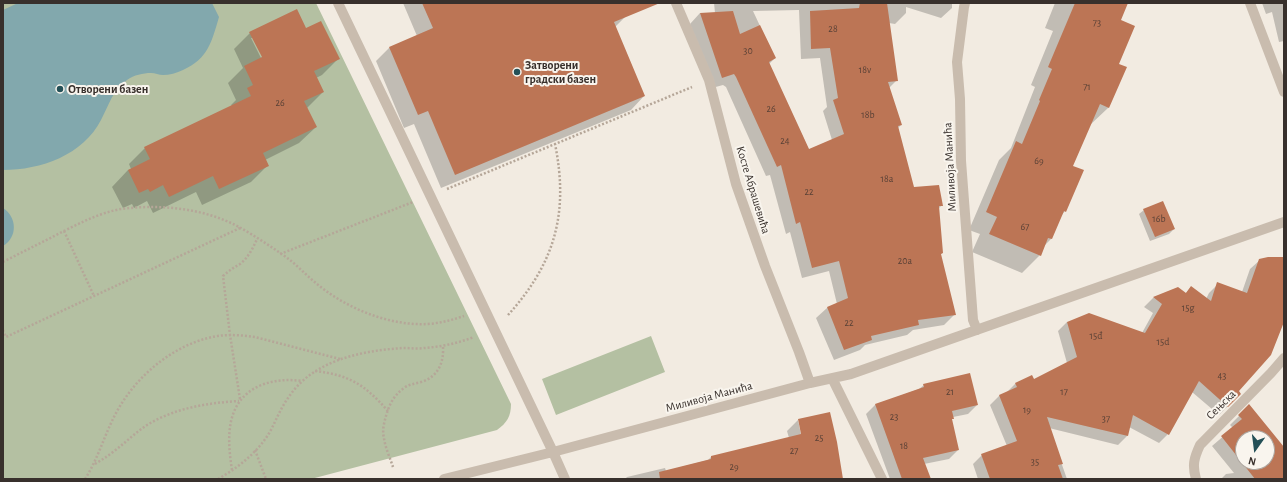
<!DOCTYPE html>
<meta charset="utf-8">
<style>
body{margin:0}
#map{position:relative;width:1287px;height:482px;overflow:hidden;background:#f2ebe1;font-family:"Alegreya Sans",sans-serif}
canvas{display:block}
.frame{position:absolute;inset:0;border:4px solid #38302c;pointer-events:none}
.north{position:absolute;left:1235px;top:430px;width:40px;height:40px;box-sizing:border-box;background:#f9f5ee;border:1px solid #aca6a0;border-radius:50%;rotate:194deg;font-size:11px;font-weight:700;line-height:16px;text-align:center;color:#38302c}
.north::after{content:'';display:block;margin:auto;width:14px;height:18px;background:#245057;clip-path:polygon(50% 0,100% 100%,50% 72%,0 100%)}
</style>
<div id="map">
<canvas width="1287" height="482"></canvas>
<div class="frame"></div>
<div class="north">N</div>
</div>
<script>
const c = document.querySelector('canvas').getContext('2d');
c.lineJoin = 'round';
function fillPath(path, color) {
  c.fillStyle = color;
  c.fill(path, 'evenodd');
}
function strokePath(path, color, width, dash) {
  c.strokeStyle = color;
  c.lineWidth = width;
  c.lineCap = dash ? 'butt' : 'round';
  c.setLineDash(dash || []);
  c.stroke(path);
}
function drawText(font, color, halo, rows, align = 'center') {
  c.font = font + ' "Alegreya Sans",sans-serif';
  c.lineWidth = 4;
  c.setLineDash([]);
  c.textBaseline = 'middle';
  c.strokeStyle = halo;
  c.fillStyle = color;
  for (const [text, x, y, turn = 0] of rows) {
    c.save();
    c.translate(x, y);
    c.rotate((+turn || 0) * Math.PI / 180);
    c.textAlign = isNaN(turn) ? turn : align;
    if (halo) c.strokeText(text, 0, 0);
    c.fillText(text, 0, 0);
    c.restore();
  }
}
const green = new Path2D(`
 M3 3H316L511 404C511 416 507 423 497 430L311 479H3Z
 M651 336 665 372 556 415 542 379Z`);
const water = new Path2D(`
 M18 3H212L219 17C212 41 208 59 183 70 177 73 169 75 163 75 159 75 155 73 151 73 143 73 134 75 127 80 113 89 109 105 101 120 83 155 41 170 3 170V10Z
 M3 208C17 217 18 237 3 246Z`);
const shadow = new Path2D(`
 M403 3H619L625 17 615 27 644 96 631 110 441 188 414 124 404 128 376 61 389 48 417 36Z
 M714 3H952V8L941 18 906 7V13L895 24 889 23 897 80 889 88 901 125 898 128 913 188 941 206 938 209 942 253 940 255 955 314 944 325 913 330 907 335 865 345 860 350 834 360 816 318 827 308 837 304 829 271 802 278 790 232 786 234 770 175 766 176 726 87 723 85 712 88 690 24 700 13H715ZM799 10 801 59 820 58 827 107 823 111 832 140 809 150 769 64 775 58 753 11Z
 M1055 3H1127L1120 20 1118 64 1125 68 1108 108 1090 125 1072 166 1065 211 1061 216 1051 239 1044 246 1040 255 1022 273 972 252 980 234 969 230 999 160 1011 148 1035 87 1031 85 1053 31 1045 28Z
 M1262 3H1284V41L1279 42 1272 12 1266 14Z
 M305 29 338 59 322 75 316 78 323 92 307 108 316 127 299 143 265 160 268 165 251 182 202 205 196 192 153 213 147 201 134 208 132 204 123 208 112 187 128 170 131 169 129 164 145 148 232 106 231 105 236 100 228 83 243 68 234 49 250 33ZM251 38H254L265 61 263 62Z
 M1144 210 1174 229 1169 234 1150 241 1139 214Z
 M1260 260H1284V320L1238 391 1240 394 1219 415 1192 392 1168 434 1159 443 1129 427 1127 436 1118 445 1049 428 1067 479H978L973 464 982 455 1007 446 990 405 999 396 1006 393 1015 384 1032 376 1034 380 1067 363 1058 331 1067 322 1142 333 1153 313 1144 307 1153 298 1178 288 1185 294 1191 287 1206 299 1209 293 1218 284 1242 292 1250 269Z
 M924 385 977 405 968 414 953 417 951 420 958 450 949 459 924 464 930 479H890L866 414 875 405 919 389Z
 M1249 406 1284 449V479H1221L1226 474 1234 473 1212 446 1233 428 1230 425ZM1243 438H1267V462H1243Z
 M798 420 810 479H625L627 477 665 468 666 471 708 460 711 457 789 438 787 431Z`);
const building = new Path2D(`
 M422 3H660L614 22 645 96 455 175 428 111 418 115 389 47 433 28Z
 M860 3H887L898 81 888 82 902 125 898 126 914 187 939 185 943 206H939L943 253 941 254 956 315 918 320 919 325 871 336 872 340 844 350 827 307 848 298 839 261 812 268 800 222 796 224 781 165 777 167 736 77 734 74 722 78 700 13 733 11 740 34 760 25 776 58 769 62 809 149 844 134 833 100 838 98 830 48 811 49 810 11 859 8Z
 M1075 3H1128L1121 20 1135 26 1119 64 1127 67 1109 108 1100 104 1073 166 1084 170 1066 212 1064 211 1052 239 1048 238 1041 256 989 234 997 217 986 212 1016 141 1022 144 1040 101 1039 100 1052 69 1048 67Z
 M297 9 306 28 321 21 340 59 314 71 324 92 304 101 317 127 263 153 269 166 219 189 213 176 169 197 163 185 150 192 148 189 139 193 128 170 150 159 144 147 251 96 247 88 253 85 244 66 262 57 249 32Z
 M1163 201 1175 229 1155 237 1143 209Z
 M1268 257H1284V322L1271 355 1239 391 1241 394 1228 407 1199 381 1169 435 1133 415 1128 436 1047 417 1063 464 1058 465 1063 479H990L981 454 1017 441 999 395 1017 387 1015 383 1032 375 1034 379 1077 357 1067 322 1089 313 1145 333 1162 304 1153 297 1178 287 1186 293 1191 286 1211 301 1217 282 1247 293 1259 259Z
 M970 373 978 405 952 411 954 419H952L959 450 923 458 931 479H902L875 404 924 387 923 384Z
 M1249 404 1284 447V479H1255L1221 436 1242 419 1238 415ZM1243 438H1267V462H1243Z
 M830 412 837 442 843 479H660L659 472 711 459V456L801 434 798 419Z`);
const path = new Path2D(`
 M447 189 692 87
 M64 231 94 296
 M280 254 413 202
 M3 262C22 252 41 243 60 233 80 223 99 213 121 209 160 204 204 208 239 227 255 236 275 249 290 260 301 269 310 279 322 288 351 310 391 326 428 324 441 323 452 320 464 316
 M508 315C555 263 569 213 555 144
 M3 330 6 337 240 228
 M315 371C350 375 365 385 388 411
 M240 399 230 335 223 276C230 270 233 268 240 264 248 258 253 248 257 239
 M255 450 266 479
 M95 464C101 460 107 457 113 452 125 443 135 433 147 425 175 408 207 403 239 401
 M393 467C390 458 385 447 384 438 382 431 384 423 386 416 389 405 394 395 404 388 409 384 415 384 421 382 438 377 444 363 443 346
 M232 470C227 438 225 402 259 386 273 380 287 379 302 381
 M85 479C98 459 104 436 115 415 134 378 171 346 212 337 226 334 241 335 255 337L340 359
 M218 479C236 469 254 455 266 438 273 428 277 416 283 406 291 392 302 379 316 371 341 355 374 350 403 348 410 348 417 349 424 348 441 347 458 343 474 337`);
const lane = new Path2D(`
 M338 3 553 452`);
const street = new Path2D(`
 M676 3 709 80 736 184 765 266 799 352 810 383
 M965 3 964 7 957 62 960 99 961 161 973 320 977 330
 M1250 3 1284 92
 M832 378 882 479
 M553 452 565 479
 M444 479 553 452 810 383 851 374 1284 222
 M1196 479C1192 465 1194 458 1200 445L1271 373 1284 358`);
const markers = [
 [517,72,4,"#245057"],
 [60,89,4,"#245057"]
];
const numberNames = [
 ["73",1097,23],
 ["28",833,29],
 ["30",748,51],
 ["18v",865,70],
 ["71",1087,87],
 ["26",280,103],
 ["26",771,109],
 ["18b",868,115],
 ["24",785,141],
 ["69",1039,161],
 ["18a",887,179],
 ["22",809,192],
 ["16b",1159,219],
 ["67",1025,227],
 ["20a",905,261],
 ["15g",1188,308],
 ["22",849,323],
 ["15đ",1096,336],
 ["15d",1163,342],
 ["43",1222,376],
 ["21",950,392],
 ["17",1064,392],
 ["19",1027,410],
 ["23",894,417],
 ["37",1106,419],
 ["25",819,438],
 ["18",904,446],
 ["27",794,451],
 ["35",1035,462],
 ["29",734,467]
];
const poiNames = [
 ["Затворени",525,65],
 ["градски базен",525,79],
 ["Отворени базен",68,89]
];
const streetNames = [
 ["Миливоја Манића",950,167,-93],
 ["Косте Абрашевића",753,190,73],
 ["Миливоја Манића",709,397,-15],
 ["Сењска",1221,405,-45]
];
fillPath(green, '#b4c0a2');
fillPath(water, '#82a8ad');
fillPath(shadow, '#0003');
fillPath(building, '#bc7555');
strokePath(path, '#b5a698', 2.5, [2, 2]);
strokePath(lane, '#c9bcae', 10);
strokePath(street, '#c9bcae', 10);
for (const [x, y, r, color] of markers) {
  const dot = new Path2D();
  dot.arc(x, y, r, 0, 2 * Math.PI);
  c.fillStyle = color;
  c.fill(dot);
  strokePath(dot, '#f9f5ee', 1.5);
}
drawText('10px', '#594136', null, numberNames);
drawText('bold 12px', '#38302c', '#f9f5ee', poiNames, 'left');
drawText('12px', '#38302c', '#f9f5ee', streetNames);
</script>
